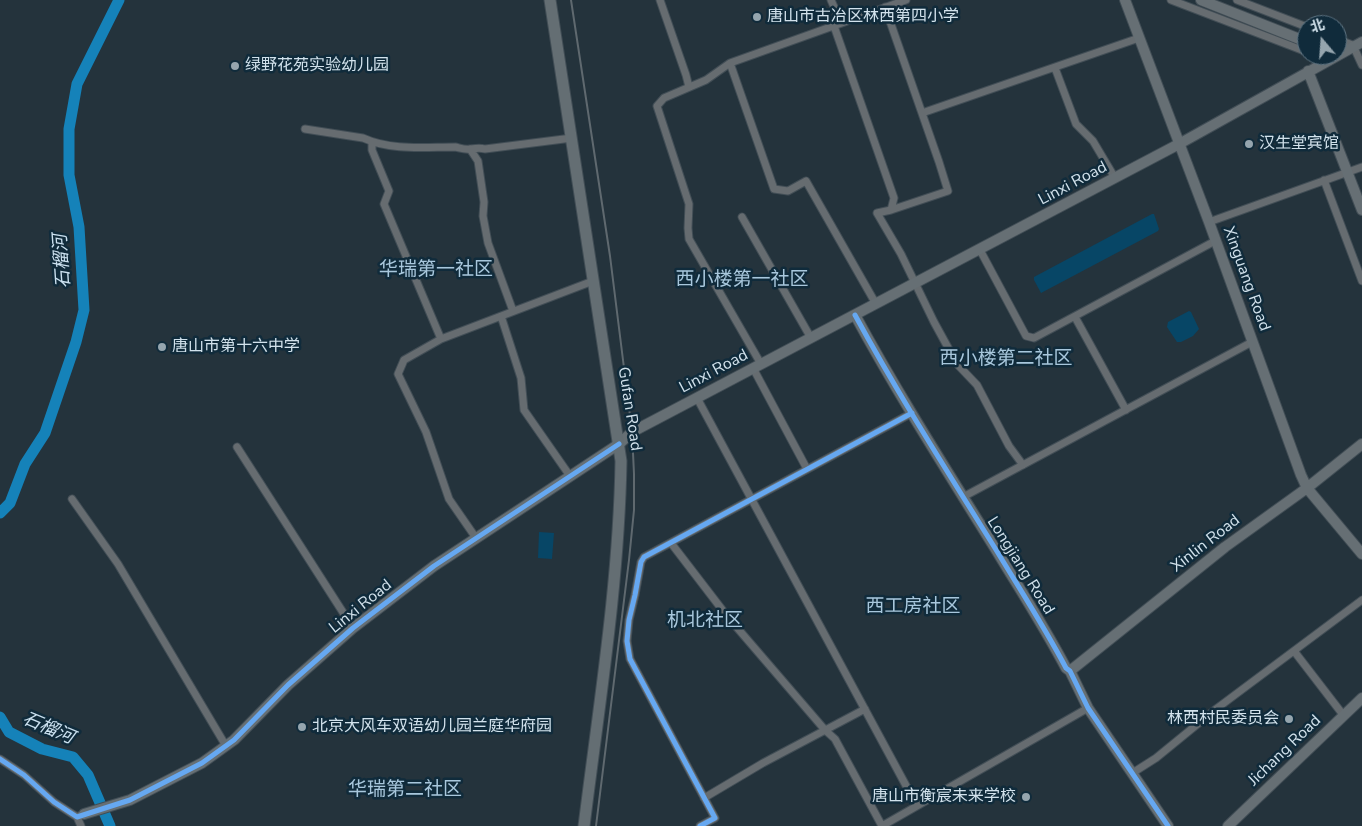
<!DOCTYPE html>
<meta charset="utf-8">
<style>
body{margin:0}
#map{position:relative;width:1362px;height:826px;overflow:hidden;background:#24333c;font-family:"Nunito Sans","Noto Sans SC",sans-serif}
canvas{display:block}
.north{position:absolute;left:1297px;top:15px;width:50px;height:50px;box-sizing:border-box;background:#102b3b;border:1px solid #5e7482;border-radius:50%;rotate:342deg;font-size:14px;font-weight:700;line-height:20px;text-align:center;color:#d2e2ec}
.north::after{content:'';display:block;margin:auto;width:18px;height:22px;background:#95a5ae;clip-path:polygon(50% 0,100% 100%,50% 72%,0 100%)}
</style>
<div id="map">
<canvas width="1362" height="826"></canvas>
<div class="north">北</div>
</div>
<script>
const c = document.querySelector('canvas').getContext('2d');
c.lineJoin = 'round';
function fillPath(path, color) {
  c.fillStyle = color;
  c.fill(path, 'evenodd');
}
function strokePath(path, color, width, dash) {
  c.strokeStyle = color;
  c.lineWidth = width;
  c.lineCap = dash ? 'butt' : 'round';
  c.setLineDash(dash || []);
  c.stroke(path);
}
function drawText(font, color, halo, rows, align = 'center') {
  c.font = font + ' "Nunito Sans","Noto Sans SC",sans-serif';
  c.lineWidth = 5;
  c.setLineDash([]);
  c.textBaseline = 'middle';
  c.strokeStyle = halo;
  c.fillStyle = color;
  for (const [text, x, y, turn = 0] of rows) {
    c.save();
    c.translate(x, y);
    c.rotate((+turn || 0) * Math.PI / 180);
    c.textAlign = isNaN(turn) ? turn : align;
    if (halo) c.strokeText(text, 0, 0);
    c.fillText(text, 0, 0);
    c.restore();
  }
}
const green = new Path2D(`
 M1152 214H1154L1159 229 1158 231 1041 293 1034 280V277Z
 M1189 311 1191 312 1199 329 1193 336 1181 342H1177L1167 327 1168 322Z
 M539 532 554 533 552 559 538 558Z`);
const river = new Path2D(`
 M0 513 10 503 25 464 45 433 76 342 84 310 79 227 69 175V129L77 84 119 0
 M0 717 9 732 42 749 73 757 88 775 110 826`);
const street = new Path2D(`
 M660 0 686 75 689 87
 M831 0 841 23
 M1171 0 1307 52
 M1237 0 1307 27
 M885 7 939 162 948 191 891 210 877 213 901 254 934 322 957 364 977 385 1009 446 1023 465
 M834 26 894 198 891 210
 M1337 39 1355 46
 M1356 52 1362 65
 M1315 55 1330 61
 M730 63 774 189 788 191 806 181 876 304
 M1055 68 1076 124 1093 141 1115 178
 M922 113 1139 38
 M305 129 363 138C392 151 424 147 455 147 460 148 465 150 470 149 477 149 477 147 485 149L572 138
 M372 142V150L389 191 384 204 441 339
 M470 149 478 161 484 202 483 216 488 243 513 311
 M1324 180 1362 281
 M742 217 811 338
 M1209 222 1362 167
 M980 250 1026 336 1034 338 1215 241
 M501 316 521 378 524 410 570 476
 M1075 317 1126 410
 M761 364 689 239 688 228 689 204 657 106 664 98 706 80 730 63 906 0
 M753 368 807 469
 M697 398 917 806
 M237 447 353 628
 M963 497 1252 342
 M72 499 118 564 226 746
 M476 538 449 499 426 432 398 374 404 360 441 339 593 281
 M671 543 727 616 825 730 835 739 882 826 1088 708
 M1294 651 1344 716
 M0 759 24 775 54 802 77 817 84 814
 M1134 772 1156 758 1216 709 1362 600
 M704 798 763 763 865 709
 M77 817 81 826
 M700 826 715 818 630 659 627 641 629 620 635 595 641 562 644 557 912 413`);
const secondary = new Path2D(`
 M1125 0 1209 222 1301 475 1307 488 1362 554
 M1201 0 1307 42
 M1308 71 1362 210
 M855 315C899 396 949 474 998 553 1021 591 1045 628 1066 668L1070 671 1088 708 1168 826
 M1070 671 1225 547 1307 488 1362 444
 M84 814 130 800 202 763 234 740 288 685 353 628 434 566 619 444 632 432 1179 144 1362 42
 M1228 826 1362 698`);
const primary = new Path2D(`
 M550 0 621 461C619 583 599 705 584 826`);
const rail = new Path2D(`
 M571 0 610 256 632 432 634 474V510L629 560 596 826`);
const cycleway = new Path2D(`
 M855 315C899 396 949 474 998 553 1021 591 1045 628 1066 668L1070 671 1088 708 1168 826
 M0 759 24 775 54 802 77 817 130 800 202 763 234 740 288 685 353 628 434 566 619 444
 M700 826 715 818 630 659 627 641 629 620 635 595 641 562 644 557 912 413`);
const markers = [
 [757,17,5,"#95a5ae"],
 [235,66,5,"#95a5ae"],
 [1249,144,5,"#95a5ae"],
 [162,347,5,"#95a5ae"],
 [1289,719,5,"#95a5ae"],
 [302,727,5,"#95a5ae"],
 [1026,797,5,"#95a5ae"]
];
const poiNames = [
 ["唐山市古冶区林西第四小学",767,17],
 ["绿野花苑实验幼儿园",245,66],
 ["汉生堂宾馆",1259,144],
 ["唐山市第十六中学",172,347],
 ["林西村民委员会",1279,719,"right"],
 ["北京大风车双语幼儿园兰庭华府园",312,727],
 ["唐山市衡宸未来学校",1016,797,"right"]
];
const streetNames = [
 ["Linxi Road",1073,184,-28],
 ["Xinguang Road",1246,279,70],
 ["Linxi Road",714,372,-28],
 ["Gufan Road",629,409,81],
 ["Xinlin Road",1206,544,-38],
 ["Longjiang Road",1020,566,58],
 ["Linxi Road",361,607,-39],
 ["Jichang Road",1285,751,-44]
];
const waterNames = [
 ["石榴河",63,261,-94],
 ["石榴河",48,729,23]
];
const quarterNames = [
 ["华瑞第一社区",436,270],
 ["西小楼第一社区",742,280],
 ["西小楼第二社区",1006,359],
 ["西工房社区",913,607],
 ["机北社区",705,621],
 ["华瑞第二社区",405,790]
];
fillPath(green, '#074666');
strokePath(river, '#1582b9', 11);
strokePath(street, '#424e56', 9);
strokePath(secondary, '#424e56', 12);
strokePath(primary, '#424e56', 13);
strokePath(street, '#666c70', 7);
strokePath(secondary, '#666f74', 10);
strokePath(primary, '#646e73', 11);
strokePath(rail, '#5f696f', 2);
strokePath(cycleway, '#66a8f1', 5);
for (const [x, y, r, color] of markers) {
  const dot = new Path2D();
  dot.arc(x, y, r, 0, 2 * Math.PI);
  c.fillStyle = color;
  c.fill(dot);
  strokePath(dot, '#102b3b', 2);
}
drawText('16px', '#d2e2ec', '#102b3b', poiNames, 'left');
drawText('16px', '#d2e2ec', '#102b3b', streetNames);
drawText('italic 18px', '#cbe1f0', '#102b3b', waterNames);
drawText('19px', '#a8c7dc', '#102b3b', quarterNames);
</script>
